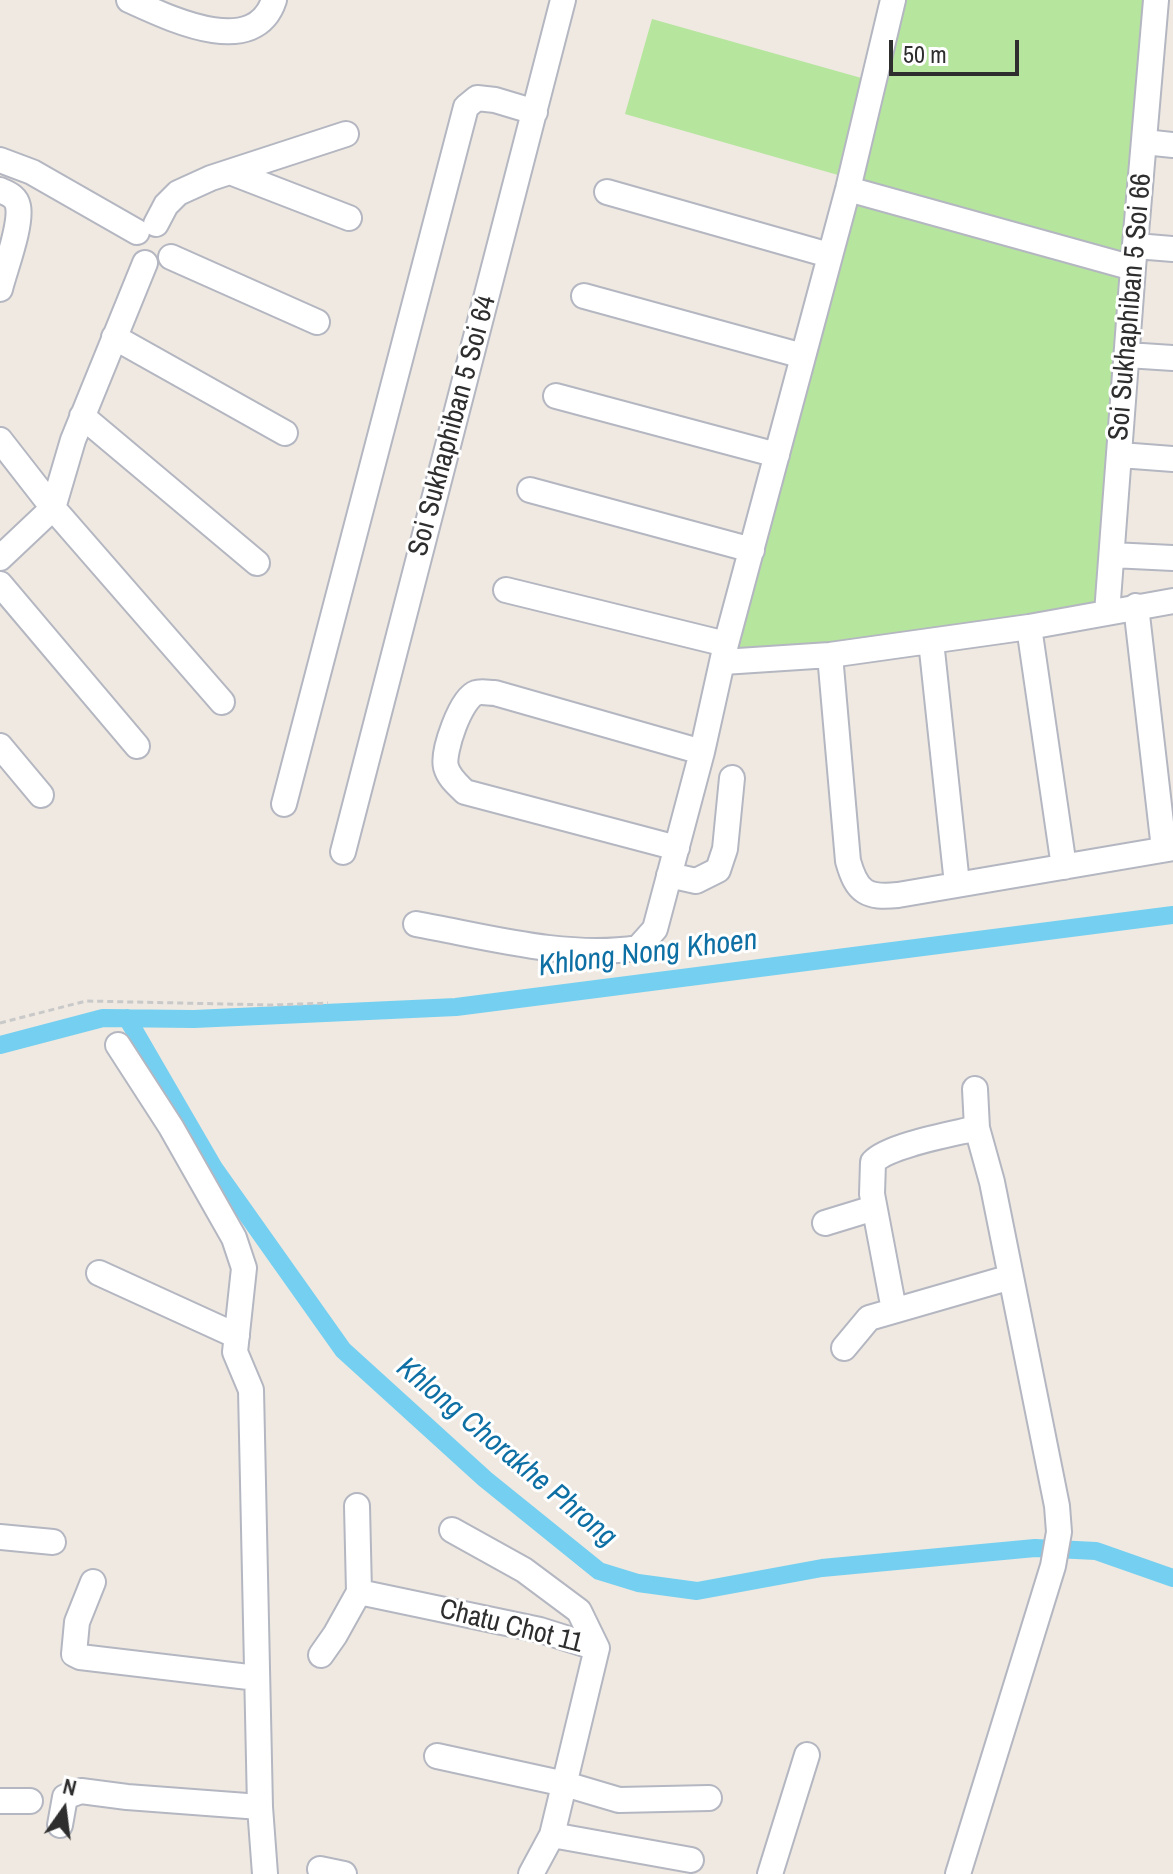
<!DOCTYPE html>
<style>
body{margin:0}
#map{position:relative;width:1173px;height:1874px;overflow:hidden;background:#efe9e1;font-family:"Archivo Narrow",sans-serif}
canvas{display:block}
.north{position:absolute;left:24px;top:1770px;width:80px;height:80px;-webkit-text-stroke:6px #fff;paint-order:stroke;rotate:14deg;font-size:22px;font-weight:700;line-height:32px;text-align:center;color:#2e2e2e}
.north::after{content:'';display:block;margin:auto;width:28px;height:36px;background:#2e2e2e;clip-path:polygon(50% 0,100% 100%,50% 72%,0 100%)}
.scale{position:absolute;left:889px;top:40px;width:130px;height:36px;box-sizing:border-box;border:4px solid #2e2e2e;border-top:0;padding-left:10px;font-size:24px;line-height:28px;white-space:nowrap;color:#2e2e2e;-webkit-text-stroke:6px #fff;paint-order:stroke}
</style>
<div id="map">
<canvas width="1173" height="1874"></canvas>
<div class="north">N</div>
<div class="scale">50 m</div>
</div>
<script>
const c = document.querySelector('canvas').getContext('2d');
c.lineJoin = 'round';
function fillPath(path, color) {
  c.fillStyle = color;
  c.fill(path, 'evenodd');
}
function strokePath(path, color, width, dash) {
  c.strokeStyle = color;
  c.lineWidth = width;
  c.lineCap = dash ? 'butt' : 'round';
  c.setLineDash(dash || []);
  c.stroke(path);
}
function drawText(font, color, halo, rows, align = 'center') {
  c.font = font + ' "Archivo Narrow",sans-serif';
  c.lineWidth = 6;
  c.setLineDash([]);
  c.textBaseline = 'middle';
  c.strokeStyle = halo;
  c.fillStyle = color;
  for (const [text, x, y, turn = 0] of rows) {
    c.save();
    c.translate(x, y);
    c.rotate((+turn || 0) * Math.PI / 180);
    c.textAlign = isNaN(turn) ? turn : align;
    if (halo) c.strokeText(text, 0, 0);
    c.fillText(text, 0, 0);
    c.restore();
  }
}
const green = new Path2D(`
 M894 0H1154L1103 612 709 667Z
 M652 19 865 79 838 175 625 114Z`);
const canal = new Path2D(`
 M127 1018 214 1168 343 1350 485 1479 599 1571 638 1583 697 1591 822 1568 1035 1548 1096 1551 1173 1578
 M0 1045 103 1018 194 1019 456 1007 1173 915`);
const path = new Path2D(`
 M0 1023 86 1001 273 1005 328 1003`);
const minor = new Path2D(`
 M129 0C167 17 254 61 274 0
 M1144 142 1173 145
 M0 160 32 172 137 232
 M230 172 349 218
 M848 189 1133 268
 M0 190C8 194 16 196 18 206 22 225 5 269 0 289
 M607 192 829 255
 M156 224 166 205 178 193 211 178 346 134
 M1136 246 1173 249
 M171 257 317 322
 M584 296 803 356
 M114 337 285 433
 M1127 355 1173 358
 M556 396 777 455
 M82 416 257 563
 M0 440 53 508 222 702
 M1120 455 1173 459
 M530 490 752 550
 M1112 555 1173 558
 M0 558 53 508 73 440 145 263
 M0 584 137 746
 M506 590 726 644
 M1136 606 1164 849
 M1107 613 1133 268 1156 0
 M1029 627 1064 867
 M931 641 957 884
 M830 655 848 861C857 893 867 898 898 895L1173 848
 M723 662 830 655 1029 627 1173 601
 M0 746 41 795
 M284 804 466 107 477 98 495 100 535 112
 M677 848 465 792C457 784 449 778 446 767 442 752 461 698 476 693 481 691 489 693 495 693L702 752
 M343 852 563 0
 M669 875 696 881 718 870 725 849 732 778
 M416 924C488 937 565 959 638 948L655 929 702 752 726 644 848 189 893 0
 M118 1045 171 1127 234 1238 244 1268 235 1352 251 1390 260 1807 265 1874
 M825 1223 874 1208
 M99 1273 237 1336
 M894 1310 872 1194 873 1162C889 1145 953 1134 977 1128
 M844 1348 869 1318 1011 1277
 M357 1506 359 1592
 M452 1530 524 1570 579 1611 597 1648
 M0 1537 53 1542
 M93 1582 77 1622 74 1654 80 1657 257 1678
 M321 1655 335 1635 359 1592 540 1630 597 1648 552 1835 531 1874
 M437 1756 565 1784 619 1800 709 1798
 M0 1801H30
 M60 1825 65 1797 81 1791 127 1797 260 1807
 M552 1835 691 1860
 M320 1869 344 1874
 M770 1874 807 1755
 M958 1874 1053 1566 1059 1532 1057 1506 992 1182 977 1128 975 1089`);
const streetNames = [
 ["Soi Sukhaphiban 5 Soi 66",1131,307,-85],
 ["Soi Sukhaphiban 5 Soi 64",453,426,-75],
 ["Chatu Chot 11",511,1627,14]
];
const waterNames = [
 ["Khlong Nong Khoen",648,954,-7],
 ["Khlong Chorakhe Phrong",506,1453,40]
];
fillPath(green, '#b6e59e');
strokePath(canal, '#75cff0', 18);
strokePath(minor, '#b4b7c1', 28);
strokePath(path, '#c9c9c9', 3, [6, 4]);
strokePath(minor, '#fff', 24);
drawText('28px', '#2e2e2e', '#fff', streetNames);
drawText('italic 30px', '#0d6fa3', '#fff', waterNames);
</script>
